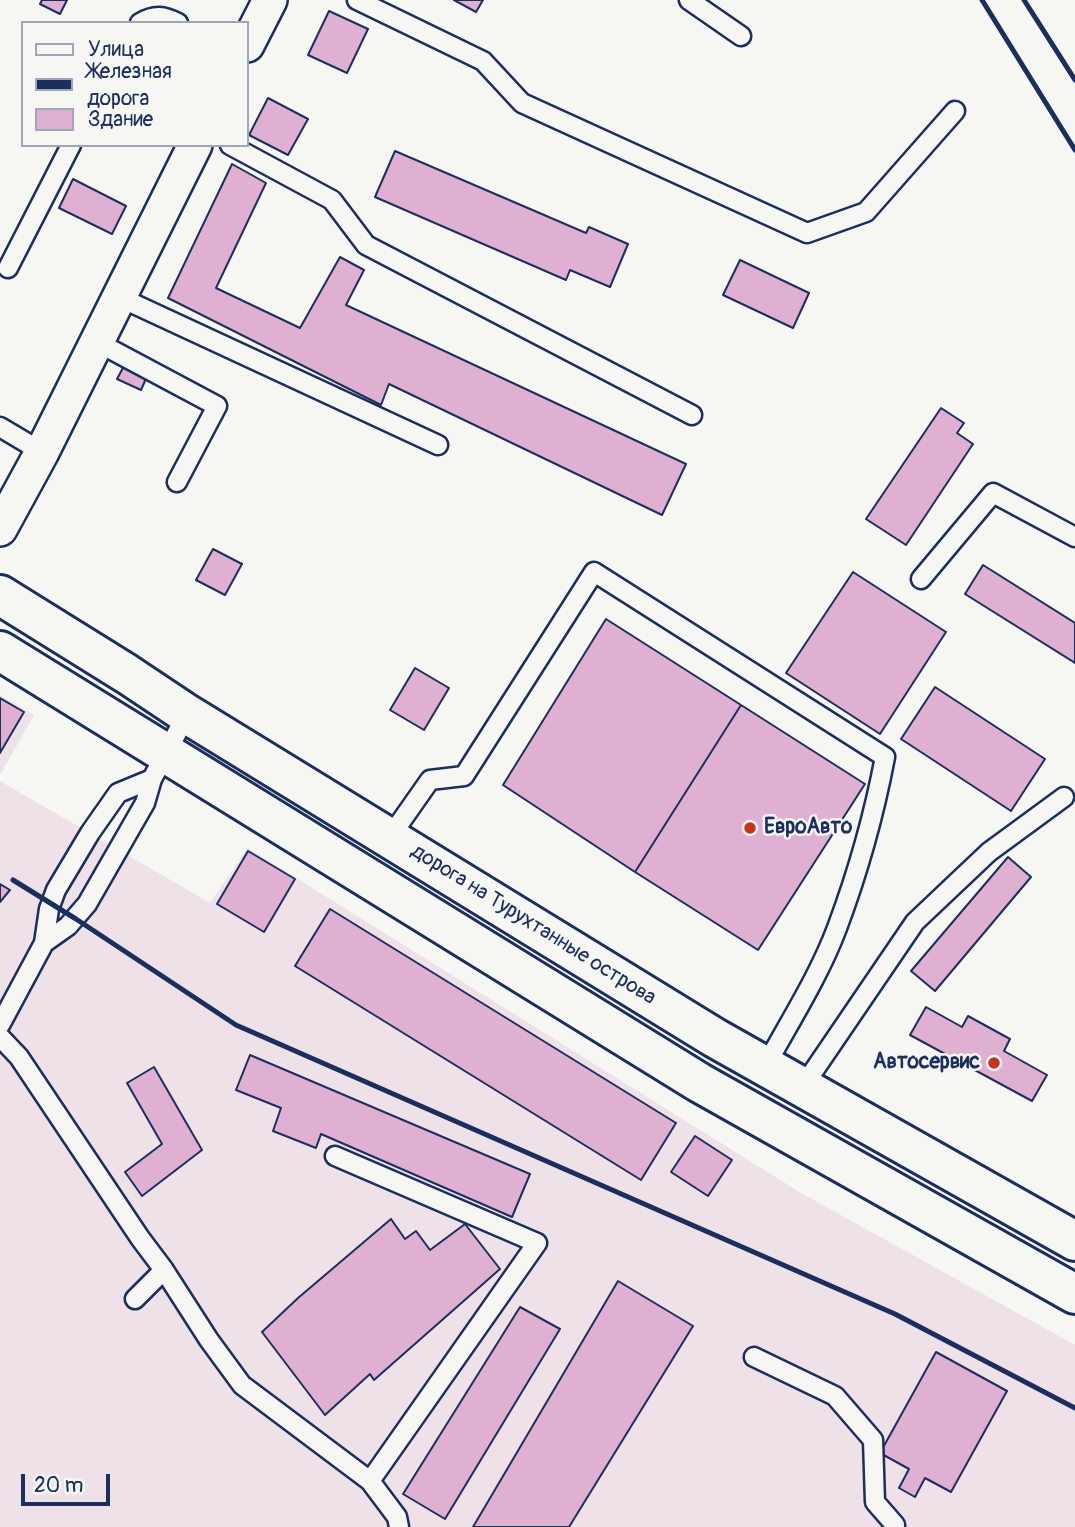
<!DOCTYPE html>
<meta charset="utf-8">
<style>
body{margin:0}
#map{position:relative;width:1075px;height:1527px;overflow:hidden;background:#f6f6f2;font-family:Pangolin,sans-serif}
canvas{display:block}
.legend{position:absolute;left:21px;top:21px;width:228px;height:126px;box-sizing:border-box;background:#f6f6f2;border:2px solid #9ea6b7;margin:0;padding:9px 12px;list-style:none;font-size:21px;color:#1b2f5e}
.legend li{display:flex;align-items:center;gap:14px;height:35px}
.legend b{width:35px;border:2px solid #9ea6b7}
.scale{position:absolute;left:21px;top:1474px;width:89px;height:32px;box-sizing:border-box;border:4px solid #1b2f5e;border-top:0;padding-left:9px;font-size:21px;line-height:24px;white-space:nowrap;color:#1b2f5e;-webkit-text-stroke:5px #f6f6f2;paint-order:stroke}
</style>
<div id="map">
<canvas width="1075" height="1527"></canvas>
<ul class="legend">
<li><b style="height:9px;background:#f6f6f2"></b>Улица</li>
<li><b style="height:9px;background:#1b2f5e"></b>Железная дорога</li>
<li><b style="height:19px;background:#dfb0d1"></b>Здание</li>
</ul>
<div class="scale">20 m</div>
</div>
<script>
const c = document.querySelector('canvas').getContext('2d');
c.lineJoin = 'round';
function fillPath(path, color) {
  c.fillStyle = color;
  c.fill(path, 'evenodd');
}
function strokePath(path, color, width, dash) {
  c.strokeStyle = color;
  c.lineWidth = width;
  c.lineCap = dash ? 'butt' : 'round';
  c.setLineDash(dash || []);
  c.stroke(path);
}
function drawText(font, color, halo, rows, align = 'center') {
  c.font = font + ' Pangolin,sans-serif';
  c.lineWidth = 5;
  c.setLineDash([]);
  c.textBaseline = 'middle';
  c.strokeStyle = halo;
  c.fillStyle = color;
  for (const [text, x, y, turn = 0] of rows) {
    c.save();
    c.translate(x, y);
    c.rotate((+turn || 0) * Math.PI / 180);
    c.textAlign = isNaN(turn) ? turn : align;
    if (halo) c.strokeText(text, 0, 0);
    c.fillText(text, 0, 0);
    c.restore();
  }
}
const built = new Path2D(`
 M0 695 34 715 0 775Z
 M0 781 210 903 248 848 801 1193 1075 1345V1527H0Z`);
const building = new Path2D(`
 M42 0H67L60 14 40 4Z
 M454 0H483L476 12Z
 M329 11 368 29 347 73 308 55Z
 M268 98 308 119 288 155 249 135Z
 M395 151 586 233 589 227 628 244 610 287 570 270 566 280 375 197Z
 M232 164 266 183 216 288 300 328 340 257 364 270 346 305 686 464 662 515 389 384 381 405 168 298Z
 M73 179 126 206 112 234 59 208Z
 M740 260 809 293 793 328 723 295Z
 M125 364 148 374 141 390 117 379Z
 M941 408 964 423 957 433 973 444 906 545 866 519Z
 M213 549 242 564 225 595 196 580Z
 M983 565 1075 623V663L965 594Z
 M853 572 946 632 880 734 786 673Z
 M606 619 741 705 635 872 503 785Z
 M415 668 449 688 424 730 390 710Z
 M935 687 1045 759 1011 811 901 739Z
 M0 698 24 712 0 753Z
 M741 705 865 784 758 950 635 872Z
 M248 851 295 879 264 932 217 904Z
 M1008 857 1031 877 935 991 911 971Z
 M0 884 10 890 0 902Z
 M330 909 676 1123 641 1180 295 966Z
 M926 1007 962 1027 968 1016 1010 1039 1004 1051 1047 1075 1032 1101 910 1035Z
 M250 1055 530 1174 512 1217 321 1134 316 1148 273 1131 281 1108 236 1090Z
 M154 1067 202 1150 142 1196 125 1172 162 1144 127 1083Z
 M695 1136 732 1160 708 1196 671 1172Z
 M391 1219 405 1239 416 1231 430 1250 465 1224 500 1269 374 1380 370 1374 325 1415 262 1332 298 1298Z
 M618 1281 693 1326 569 1527H473Z
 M520 1307 560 1329 445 1519 403 1494Z
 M936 1352 1007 1391 951 1492 925 1478 915 1497 899 1488 909 1469 880 1453Z`);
const service = new Path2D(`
 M357 0 483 61 522 103 807 233 866 212 955 111
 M689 0 741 36
 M140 23C155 14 164 16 178 23
 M230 145 332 200 366 245 692 415
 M8 268 71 145
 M119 297 438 445
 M97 342 217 406 177 482
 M0 427 42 452
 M921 579 993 493 1075 537
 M390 837 430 780 464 776 594 572 885 757C874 815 858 872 837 928 819 976 790 1021 765 1067
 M44 943 68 926 87 904 145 803 152 779 187 714
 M0 1025 44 943 49 909 56 890 90 833 118 793 152 779
 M0 1037 19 1057 140 1238 164 1270 209 1340 242 1385 370 1481 397 1517 399 1527
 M802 1088 915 922 989 852 1064 797
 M335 1156 537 1243 370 1481
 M135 1299 164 1270
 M754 1357 835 1396 873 1440 875 1502 895 1525`);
const minor = new Path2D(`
 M247 45 270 0
 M0 529 42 452 195 145`);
const tertiary = new Path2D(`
 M0 595 127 674 187 714 715 1038 1075 1241
 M0 651 700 1083 1075 1294`);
const rail = new Path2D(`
 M982 0 1075 150
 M1024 0 1075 80
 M13 880 76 919 236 1025 895 1314 1075 1408`);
const markers = [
 [750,828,7,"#c8321e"],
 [994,1063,7,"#c8321e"]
];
const poiNames = [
 ["ЕвроАвто",764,828],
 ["Автосервис",980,1063,"right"]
];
const streetNames = [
 ["дорога на Турухтанные острова",533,925,32]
];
fillPath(built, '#efe1e8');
fillPath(building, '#dfb0d1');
strokePath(building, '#1b2f5e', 2);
strokePath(service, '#1b2f5e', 23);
strokePath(minor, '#1b2f5e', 38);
strokePath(tertiary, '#1b2f5e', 44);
strokePath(service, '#f6f6f2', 18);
strokePath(minor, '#f6f6f2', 33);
strokePath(tertiary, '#f6f6f2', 38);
strokePath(rail, '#1b2f5e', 5);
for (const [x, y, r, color] of markers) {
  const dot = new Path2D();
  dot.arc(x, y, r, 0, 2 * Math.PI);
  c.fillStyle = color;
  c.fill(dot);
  strokePath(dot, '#f6f6f2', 2.5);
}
drawText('bold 21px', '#1b2f5e', '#f6f6f2', poiNames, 'left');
drawText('21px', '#1b2f5e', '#f6f6f2', streetNames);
</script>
